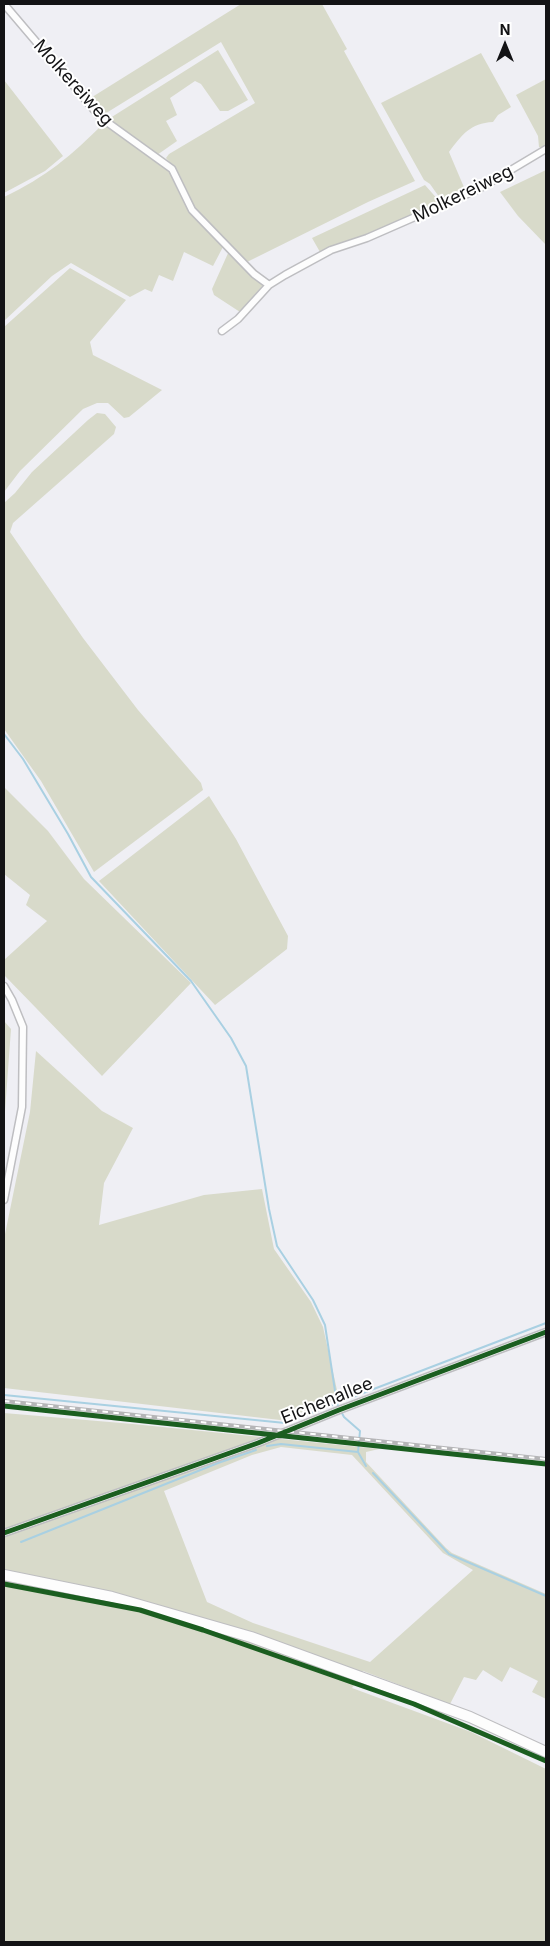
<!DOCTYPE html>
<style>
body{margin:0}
#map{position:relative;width:550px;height:1946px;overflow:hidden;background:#efeff4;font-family:Inter,sans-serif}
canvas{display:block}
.frame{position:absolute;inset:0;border:5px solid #131315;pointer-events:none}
.north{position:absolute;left:480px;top:20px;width:50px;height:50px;-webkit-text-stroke:4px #fff;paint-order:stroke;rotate:0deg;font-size:14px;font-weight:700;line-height:20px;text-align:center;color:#131315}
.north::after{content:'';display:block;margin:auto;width:18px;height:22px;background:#131315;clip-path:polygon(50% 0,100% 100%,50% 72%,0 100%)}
</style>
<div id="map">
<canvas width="550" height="1946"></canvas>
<div class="frame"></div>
<div class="north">N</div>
</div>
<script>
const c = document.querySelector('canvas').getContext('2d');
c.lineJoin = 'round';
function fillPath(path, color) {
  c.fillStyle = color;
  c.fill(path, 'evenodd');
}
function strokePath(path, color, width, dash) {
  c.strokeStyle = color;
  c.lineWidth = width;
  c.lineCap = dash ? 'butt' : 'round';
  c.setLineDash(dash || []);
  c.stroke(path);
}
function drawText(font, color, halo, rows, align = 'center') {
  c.font = font + ' Inter,sans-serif';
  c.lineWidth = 4;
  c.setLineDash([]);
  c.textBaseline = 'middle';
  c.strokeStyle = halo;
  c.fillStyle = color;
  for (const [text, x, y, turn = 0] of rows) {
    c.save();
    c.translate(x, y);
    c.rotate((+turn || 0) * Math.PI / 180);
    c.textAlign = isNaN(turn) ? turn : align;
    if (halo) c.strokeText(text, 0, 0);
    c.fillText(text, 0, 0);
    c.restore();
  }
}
const green = new Path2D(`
 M241 4H322L347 49 344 51 415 181 368 202 247 262 192 208 180 176 166 158 169 154 255 103 221 42 103 115 89 99Z
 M218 50 248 100 228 111H220L201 84 195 81 170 98 177 115 166 121 177 141 157 155 107 120Z
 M481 53 511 107 498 115 493 122C470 123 462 135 449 152L466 192 442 201 430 184 424 180 381 103Z
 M546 79V146L542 148 539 147 538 136 516 95Z
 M4 80 63 156 45 171 4 193Z
 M104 123 171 172 188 210 224 245 213 266 184 252 173 281 159 275 152 292 145 289 130 297 71 263 52 276 4 321V197C46 177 71 156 104 123Z
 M546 170V245L518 216 500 192Z
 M425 185 440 202 374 232 320 252 312 238Z
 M229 251 264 284 240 312 214 295 212 289Z
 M70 268 126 300 90 342 93 355 162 390 129 417 124 418 108 403H97L83 409 20 471 4 492V327Z
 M97 413 105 414 116 427 114 434 13 523 10 532 83 638 138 710 201 783 203 790 94 872 41 781 4 729V503L15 493 32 472 88 420Z
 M4 787 48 831 84 879 191 983 102 1076 4 975V960L47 921 26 905 30 895 4 874Z
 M209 796 236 839 288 936 287 949 215 1005 99 881Z
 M4 1021 11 1029 4 1125Z
 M36 1051 102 1111 133 1128 104 1183 99 1225 204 1195 262 1189 274 1249 311 1302 323 1327 339 1399 280 1420 4 1388V1239L30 1112Z
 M4 1413 133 1424 379 1449 366 1452V1462L446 1548 452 1553 546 1594V1699L532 1692 538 1681 510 1667 502 1682 483 1670 476 1680 464 1677 450 1704 363 1671 352 1688 471 1732 546 1769V1942H4ZM281 1447 352 1455 443 1553 473 1570 370 1662 253 1623 207 1602 164 1491 252 1455Z`);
const stream = new Path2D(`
 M4 734 23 759 68 834 91 877 191 981 231 1038 246 1066 269 1209 277 1246 313 1300 325 1325 337 1404 344 1417 360 1431 358 1452 366 1466
 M4 1395 285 1423 546 1323
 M267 1446 281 1444 358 1452
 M373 1473 449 1554 546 1596
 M21 1542 218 1463 256 1450`);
const street = new Path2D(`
 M4 4 100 117 172 169 192 210 254 274 269 285
 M222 331 238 319 269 285 285 275 331 250 367 238 479 189 546 149
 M4 986 12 1000 23 1027 22 1107 4 1200
 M4 1533 258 1443 339 1410 546 1332`);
const primary = new Path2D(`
 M4 1575 112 1597 251 1637 470 1717 546 1752`);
const rail = new Path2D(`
 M4 1401 546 1459`);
const cycleway = new Path2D(`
 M4 1406 546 1464
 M4 1533 258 1443 339 1410 546 1332
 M4 1584 140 1610 203 1630 414 1704 546 1761`);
const streetNames = [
 ["Molkereiweg",73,83,48],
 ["Molkereiweg",463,194,-26],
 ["Eichenallee",327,1401,-22]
];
fillPath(green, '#d8daca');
strokePath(stream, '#a9d0e2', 2);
strokePath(street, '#bebec1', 9);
strokePath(primary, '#bebec1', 12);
strokePath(street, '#fdfdfd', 6);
strokePath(primary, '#fdfdfd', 10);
strokePath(rail, '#b5b5b7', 4);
strokePath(rail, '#fff', 2, [5.5]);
strokePath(cycleway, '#1b5e20', 5);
drawText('18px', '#131315', '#fff', streetNames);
</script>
